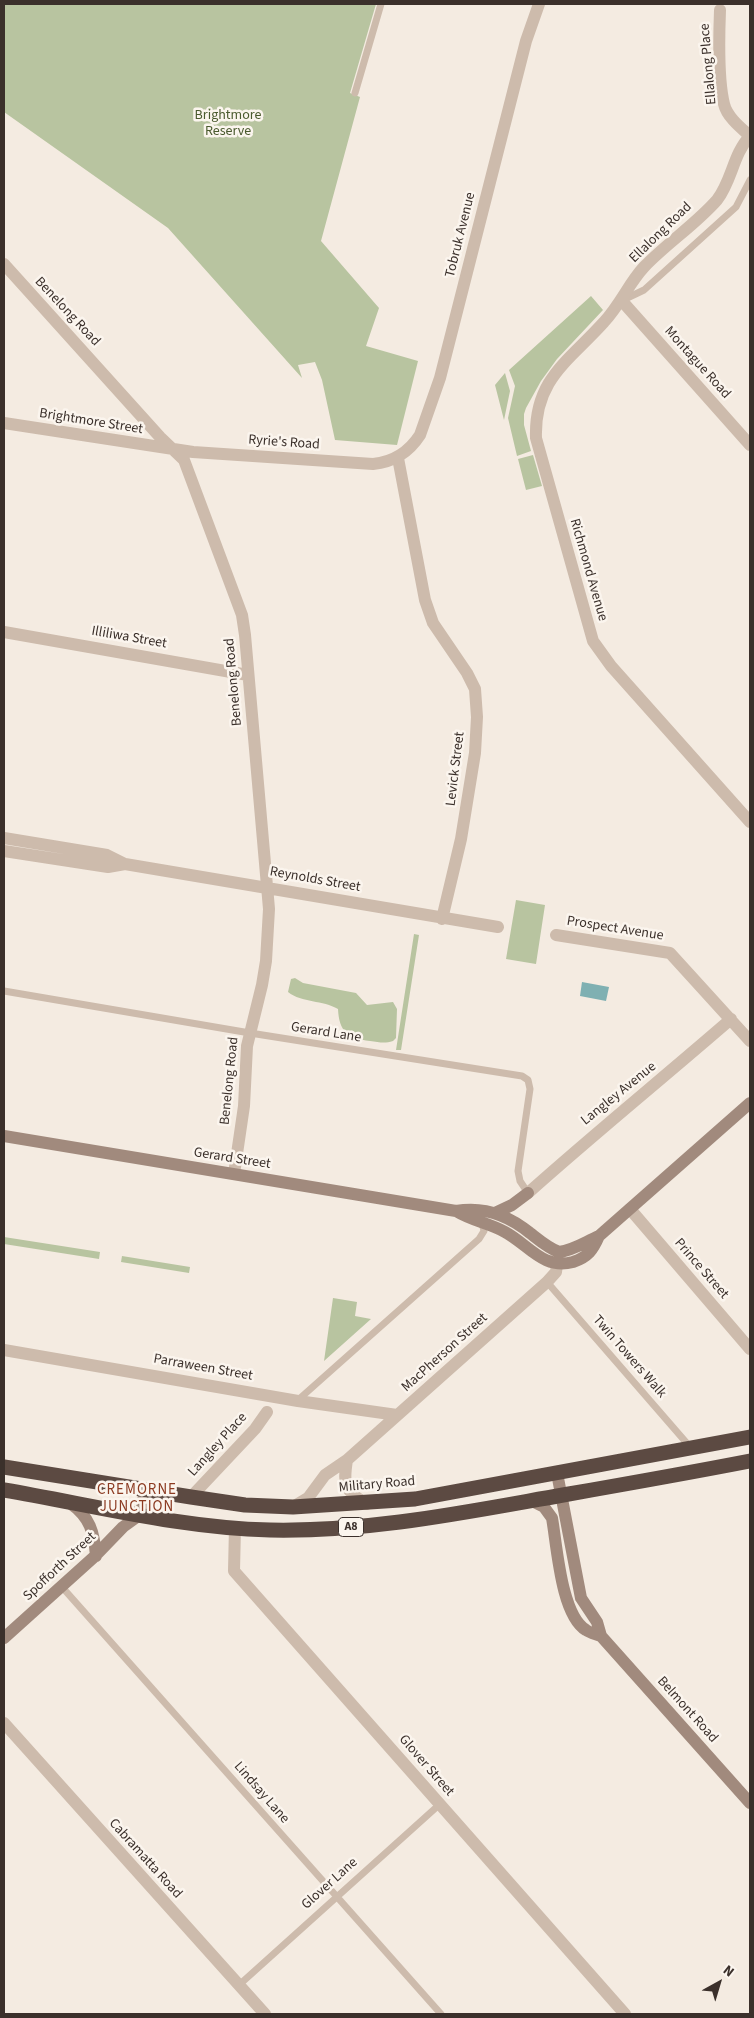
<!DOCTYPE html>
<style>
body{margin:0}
#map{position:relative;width:754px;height:2018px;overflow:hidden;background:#f4ebe1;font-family:"Source Sans 3",sans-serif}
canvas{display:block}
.frame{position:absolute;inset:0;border:5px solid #3b302b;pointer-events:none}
.north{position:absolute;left:694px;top:1958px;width:50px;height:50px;-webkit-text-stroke:4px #fbf5ee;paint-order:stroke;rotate:39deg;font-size:14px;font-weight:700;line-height:20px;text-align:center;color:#3b302b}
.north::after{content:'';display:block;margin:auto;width:18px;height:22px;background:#3b302b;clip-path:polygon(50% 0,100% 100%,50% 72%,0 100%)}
</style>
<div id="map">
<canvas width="754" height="2018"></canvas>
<div class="frame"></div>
<div class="north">N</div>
</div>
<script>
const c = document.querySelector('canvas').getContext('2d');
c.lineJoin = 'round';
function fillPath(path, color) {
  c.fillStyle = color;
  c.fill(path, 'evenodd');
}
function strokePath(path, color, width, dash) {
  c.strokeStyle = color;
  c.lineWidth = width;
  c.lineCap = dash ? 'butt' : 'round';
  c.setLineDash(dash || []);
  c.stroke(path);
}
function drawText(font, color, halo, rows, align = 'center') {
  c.font = font + ' "Source Sans 3",sans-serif';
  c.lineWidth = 5;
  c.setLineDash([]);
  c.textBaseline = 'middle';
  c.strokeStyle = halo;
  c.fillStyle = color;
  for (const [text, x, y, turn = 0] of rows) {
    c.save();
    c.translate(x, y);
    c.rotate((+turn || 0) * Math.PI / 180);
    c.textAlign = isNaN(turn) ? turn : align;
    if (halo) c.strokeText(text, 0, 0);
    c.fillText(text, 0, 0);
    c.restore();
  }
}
const green = new Path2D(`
 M4 4H376L350 93 360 97 321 241 379 308 366 346 418 361 397 445 335 440 322 380 315 362 298 365 302 378 168 228 4 112Z
 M591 296 603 310 557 359 541 381 526 408 524 414V425L531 451 517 456 508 418 515 386 509 370Z
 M505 373 510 391 504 420 495 385Z
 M533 455 542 486 526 490 518 459Z
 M516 900 545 905 536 964 506 959Z
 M414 934 419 935 401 1050H396Z
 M295 978 303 983 356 993 367 1005 393 1002 397 1009 396 1038 393 1041C384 1044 379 1042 370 1041 348 1038 339 1032 338 1009 323 1000 302 1003 288 992L291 979Z
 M4 1237 100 1252 99 1259 4 1244Z
 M122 1256 190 1267 189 1273 121 1262Z
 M333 1298 357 1302 355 1316 371 1319 324 1361Z`);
const water = new Path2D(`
 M582 982 609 987 606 1001 580 996Z`);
const lane = new Path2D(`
 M355 93 381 4
 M623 300 644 290 736 207 750 180
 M4 991 250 1033 522 1076 528 1080 530 1089 518 1171 520 1181 528 1193
 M547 1282 691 1448
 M298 1400 479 1239 484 1231 482 1223
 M62 1587 441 2014
 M239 1985 440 1804`);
const street = new Path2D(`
 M720 10C719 36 718 80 724 104 727 117 741 128 750 136
 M750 136C733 154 732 181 717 200 696 224 667 243 644 267 629 283 620 305 604 322 569 361 534 379 536 438L593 641 611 666 750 822
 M4 264 160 437 184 460 242 615 245 635 269 909 266 961 262 985 247 1046 244 1106 234 1174
 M622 301 750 445
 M4 423 193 452 373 464C394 462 409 452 420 435L440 378 526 41 539 4
 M398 458 425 600 433 623 467 673 475 689 477 717 475 753 461 839 442 919
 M4 632 248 675
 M4 838 107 855 125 864 498 927
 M4 851 108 867 125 864
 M556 935 670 953 750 1041
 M528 1193C594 1134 663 1078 731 1019
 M630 1209 750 1349
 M4 1350 298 1401 397 1415
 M347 1460C343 1485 344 1491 367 1504
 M191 1497 255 1429 267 1412
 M293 1507 308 1498 325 1475 347 1460 547 1282 556 1272 557 1264
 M235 1527 234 1571 625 2014
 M4 1723 265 2014`);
const secondary = new Path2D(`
 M4 1136 456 1211C484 1206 508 1215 530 1233 539 1240 548 1248 559 1252 574 1250 585 1242 599 1236L750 1103
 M456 1211C472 1221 489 1223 505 1232 529 1245 543 1270 573 1262 588 1257 593 1250 599 1236
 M495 1213 512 1205 528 1193
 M557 1473 581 1598 597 1622 601 1636
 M532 1501 544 1507 552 1518C557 1546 561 1615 586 1630 590 1633 596 1634 601 1636L750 1803
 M70 1503C90 1517 94 1532 96 1556
 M4 1638 94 1557 123 1527 141 1514 145 1490`);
const highway = new Path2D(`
 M4 1467 191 1497 245 1505 293 1507 415 1499 750 1437
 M4 1490C92 1505 181 1528 270 1530 370 1532 466 1512 563 1495 626 1484 688 1473 750 1461`);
const shields = [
 [351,1527,25]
];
const shieldNames = [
 ["A8",351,1527]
];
const streetNames = [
 ["Ellalong Place",709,64,-95],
 ["Ellalong Road",661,233,-44],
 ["Tobruk Avenue",461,235,-76],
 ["Benelong Road",67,312,47],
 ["Montague Road",697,363,48],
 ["Brightmore Street",91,422,9],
 ["Ryrie's Road",284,443,4],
 ["Richmond Avenue",588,570,74],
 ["Illiliwa Street",129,638,10],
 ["Benelong Road",234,682,-95],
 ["Levick Street",456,769,-83],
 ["Reynolds Street",315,880,10],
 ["Prospect Avenue",615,929,9],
 ["Gerard Lane",326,1033,9],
 ["Benelong Road",230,1081,-84],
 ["Langley Avenue",619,1094,-39],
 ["Gerard Street",232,1159,9],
 ["Prince Street",701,1269,49],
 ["MacPherson Street",445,1353,-42],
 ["Twin Towers Walk",629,1357,49],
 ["Parraween Street",203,1368,10],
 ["Langley Place",218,1445,-48],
 ["Military Road",377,1485,-5],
 ["Spofforth Street",60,1567,-43],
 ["Belmont Road",687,1710,48],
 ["Glover Street",426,1766,49],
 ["Lindsay Lane",261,1793,49],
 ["Cabramatta Road",145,1859,48],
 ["Glover Lane",330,1884,-42]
];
const parkNames = [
 ["Brightmore",228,116],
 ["Reserve",228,132]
];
const neighbourhoodNames = [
 ["CREMORNE",137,1491],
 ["JUNCTION",137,1508]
];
fillPath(green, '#b8c4a0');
fillPath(water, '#7fb0b2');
strokePath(lane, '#cdbbac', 7);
strokePath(street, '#cdbbac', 12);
strokePath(secondary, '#a18a7d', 12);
strokePath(highway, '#5c4a42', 15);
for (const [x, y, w] of shields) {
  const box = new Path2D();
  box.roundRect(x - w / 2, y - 9.5, w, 19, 4);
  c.fillStyle = '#fbf5ee';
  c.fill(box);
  strokePath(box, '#3b302b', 1);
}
drawText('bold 12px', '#3b302b', null, shieldNames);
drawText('14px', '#3b302b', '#fbf5ee', streetNames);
drawText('14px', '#4a5a2e', '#fbf5ee', parkNames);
c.letterSpacing = '1px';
drawText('15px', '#8c3b22', '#fbf5ee', neighbourhoodNames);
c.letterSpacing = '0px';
</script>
